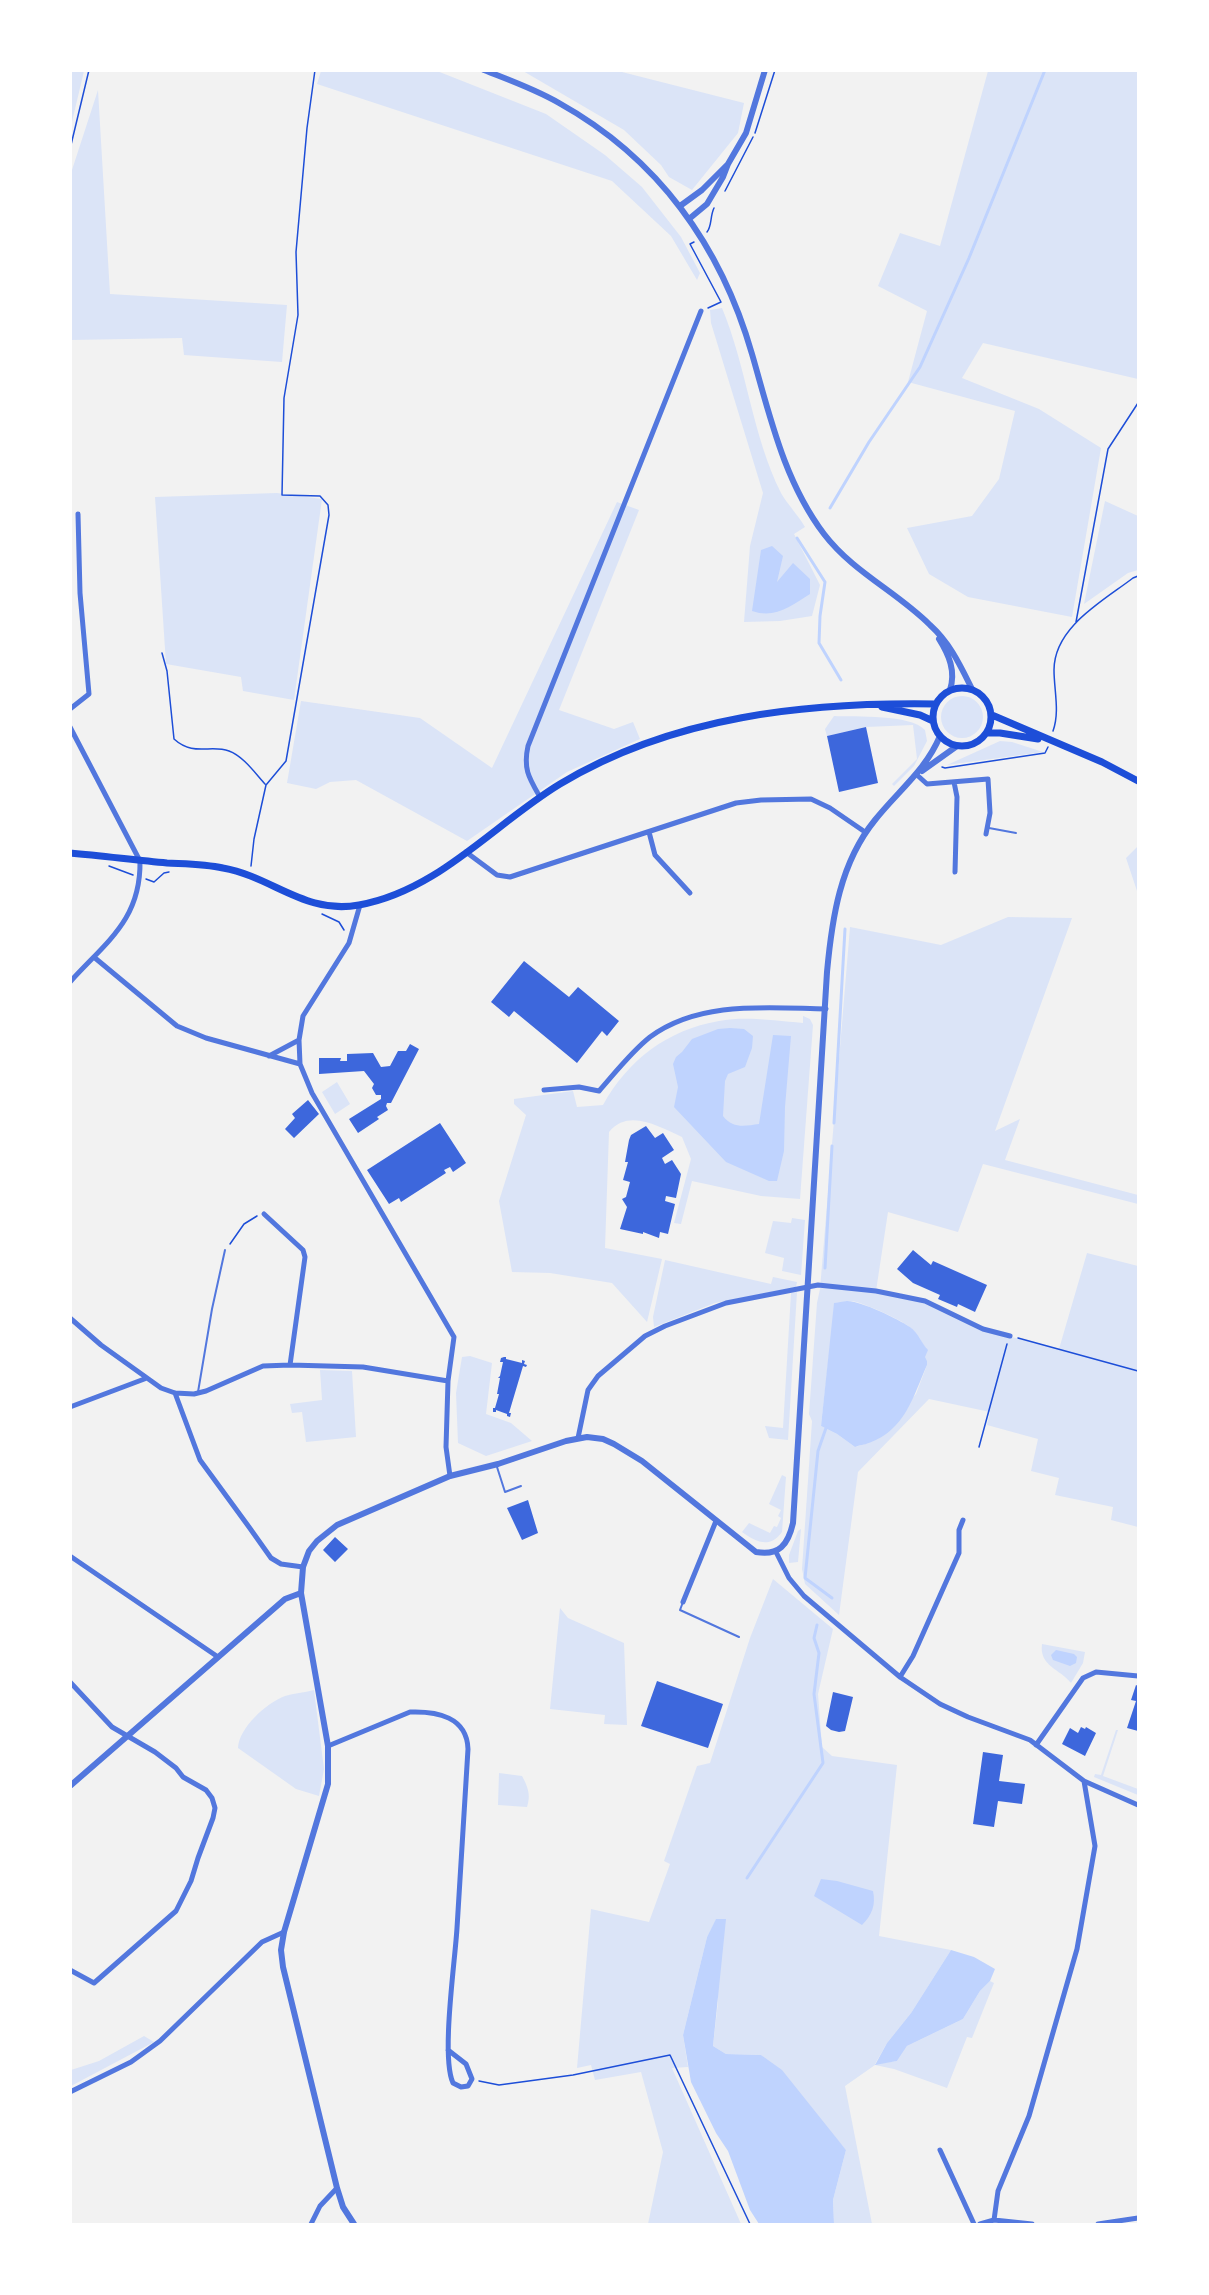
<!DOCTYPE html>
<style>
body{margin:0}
#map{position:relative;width:1209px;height:2295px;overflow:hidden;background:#f2f2f2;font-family:"Exo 2",sans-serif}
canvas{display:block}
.frame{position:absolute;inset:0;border:72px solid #fff;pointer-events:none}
</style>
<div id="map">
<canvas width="1209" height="2295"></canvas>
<div class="frame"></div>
</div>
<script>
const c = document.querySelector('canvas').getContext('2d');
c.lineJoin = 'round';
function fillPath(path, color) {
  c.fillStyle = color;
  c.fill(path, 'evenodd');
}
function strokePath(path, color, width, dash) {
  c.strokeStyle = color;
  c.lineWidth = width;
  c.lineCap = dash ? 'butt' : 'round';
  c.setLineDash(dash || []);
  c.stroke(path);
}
const green = new Path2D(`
 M71 70 84 71 71 126 70 71Z
 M321 71H437L546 114 605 155 642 187 681 237 700 273 697 280 671 236 612 181 317 84Z
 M523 71H618L744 103 738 133 692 190 669 177 661 165 624 130Z
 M988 71H1138V379L983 343 962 378 1039 409 1101 448 1072 617 968 597 929 574 907 528 972 516 999 479 1015 411 908 382 927 311 878 286 900 233 940 246Z
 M98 90 110 294 287 305 282 362 184 355 182 338 71 340V354V173Z
 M722 308C747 368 752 435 781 493 788 505 798 515 805 527L794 534 820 585 812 616 780 621 744 622 750 546 763 493 711 323 710 310Z
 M277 493 322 499 294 700 243 691 241 677 166 664 155 497Z
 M1105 501 1138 516V570L1128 573 1084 604Z
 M617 502 639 510 559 710 614 729 633 722 640 739 567 772 467 841 356 780 330 782 316 789 287 783 301 701 420 718 492 768Z
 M941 717a21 21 0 1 1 42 0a21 21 0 1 1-42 0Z
 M834 716C856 717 910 714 925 730L927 741 914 766 894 786 892 784 917 759 913 725 866 727 827 736 825 729Z
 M1000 741 1012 742 1043 752 947 765Z
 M1138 846V894L1126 858Z
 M1008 917 1072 918 995 1131 1020 1119 1005 1160 1138 1195V1204L983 1164 958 1232 888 1212 876 1291 925 1301 992 1332 1059 1349 1087 1253 1138 1266V1527L1111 1520 1113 1507 1055 1495 1059 1478 1031 1471 1038 1439 987 1425 990 1412 929 1399 858 1472 839 1615 805 1584 802 1569 812 1421 809 1414 817 1303 820 1289 850 927 941 945ZM853 1301C868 1305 909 1322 917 1334 921 1339 922 1345 927 1350L924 1357 927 1361V1365L916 1394 869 1443 855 1447 837 1434 821 1426 835 1303Z
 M803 1016 810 1019 813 1025 800 1199 761 1196 692 1181 681 1224 674 1223 691 1159 682 1137C659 1127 629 1108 609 1132L605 1248 662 1259 647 1322 612 1283 550 1273 512 1272 499 1201 526 1115 514 1104V1099L573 1091 577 1107 603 1105C628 1060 667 1030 719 1021 746 1016 776 1021 803 1023Z
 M337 1082 350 1104 335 1114 322 1092Z
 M792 1218 805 1220 801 1275 782 1271 784 1258 765 1253 773 1221 791 1223Z
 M665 1260 771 1284 773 1277 797 1282 796 1287 715 1303 654 1327 653 1317Z
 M797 1292 788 1440 769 1438 765 1426 783 1428 791 1293Z
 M470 1356 492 1363 486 1414 511 1423 532 1441 486 1456 458 1443 456 1393 462 1357Z
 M320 1370 352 1371 356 1437 306 1442 302 1412 292 1413 290 1404 322 1400Z
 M782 1475 786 1477 782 1532C770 1549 756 1542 742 1532L749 1523 770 1533 774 1526 777 1527 781 1518 778 1516 781 1510 769 1504Z
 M801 1529 798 1562 789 1563V1555L798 1531Z
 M773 1579 833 1629 818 1694 822 1747 832 1756 897 1765 879 1936 951 1950 911 2013 887 2043 875 2064 897 2061 907 2046 963 2019 980 1991 990 1981 994 1983 972 2038 967 2037 947 2088 894 2069 875 2065 845 2086 872 2224H834L833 2200 846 2150 761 2055 726 2054 713 2046 718 2002 716 1920 707 1937 683 2035 688 2067 672 2068 741 2224H648L663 2152 641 2072 595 2080 591 2065 577 2068 591 1909 649 1922 670 1864 664 1861 697 1766 710 1763 750 1638Z
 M560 1608 568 1618 624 1643 627 1725 604 1724 605 1715 550 1709Z
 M1042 1644 1085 1652 1083 1663 1071 1683C1060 1669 1039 1666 1042 1644Z
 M314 1690 324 1769 319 1796 296 1789 238 1748C239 1728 266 1703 285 1696 294 1693 304 1693 314 1690Z
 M1116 1730H1118L1103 1776 1138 1789V1795L1094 1777 1095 1774 1101 1775Z
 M499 1773 522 1776C528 1787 531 1795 527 1807L498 1805Z
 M144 2036 154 2042 71 2086V2070L99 2061Z`);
const water = new Path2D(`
 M772 546 783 556 777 582 793 563 810 579V594C791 606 775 619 752 611L761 550Z
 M730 1028 744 1029 753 1036 752 1048 745 1067 728 1074 725 1081 723 1116C733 1129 745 1126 759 1124L773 1035 791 1036 785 1107 784 1151 777 1181H769L726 1162 674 1107 678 1087 673 1064 676 1057 682 1052 692 1039 718 1029Z
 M847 1301C861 1301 898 1319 910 1327 919 1333 921 1343 928 1350L925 1357 927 1361V1365C913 1397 905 1430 869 1443 864 1445 860 1445 855 1447L837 1434 821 1426 834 1303Z
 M1056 1650 1074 1654 1077 1657 1076 1663 1070 1666 1053 1660 1051 1655Z
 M821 1879 837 1881 873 1891C876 1905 872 1915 862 1925L814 1896Z
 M716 1919H726L713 2046 726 2054 761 2055 782 2070 846 2150 833 2200 834 2224H759L750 2210 728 2151 716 2133 691 2082 683 2035 707 1937Z
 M951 1950 974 1957 995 1969 990 1981 980 1991 963 2019 907 2046 897 2061 875 2065 887 2043 911 2013Z`);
const stream = new Path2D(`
 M830 508 869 442 920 367 969 258 1045 70
 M797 538 825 582 820 616 819 643 841 680
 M834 1123 845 929
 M825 1268 832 1146
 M826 1428 818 1451 805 1578 832 1598
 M747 1878 823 1763 814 1694 819 1653 814 1638 817 1625`);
const building = new Path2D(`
 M866 727 878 783 839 792 827 736Z
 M524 961 569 997 578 987 619 1021 607 1036 602 1031 577 1063 514 1011 509 1017 491 1002Z
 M410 1044 419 1049 391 1103H387L386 1106 388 1110 377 1117 379 1119 358 1133 349 1119 381 1099V1095H376L372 1088 374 1084 364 1071 319 1074V1058H341L340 1061H347V1054L373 1053 381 1067 390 1066 398 1051H406Z
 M308 1100 319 1114 294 1138 285 1129 295 1118 292 1114Z
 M440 1123 466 1163 453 1172 450 1167 444 1170 446 1173 401 1202 399 1198 389 1204 367 1170Z
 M646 1126 655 1138 663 1133 674 1150 662 1158 665 1164 672 1160 681 1174 676 1198 666 1196 665 1201 675 1204 668 1234 660 1232 659 1238 643 1232V1234L620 1229 627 1207 622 1199 626 1197 630 1182 623 1180 628 1162H625L629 1140 631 1135Z
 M913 1250 931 1265 933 1261 987 1285 975 1312 958 1304 957 1307 938 1299 940 1295 913 1283 897 1269Z
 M504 1357H506V1359L522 1363V1360L525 1361 524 1364 527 1365 526 1367 523 1366 509 1413H511L510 1417 507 1416V1414L496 1410V1412H493V1408H495L499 1394H497L500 1378H498L500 1376 503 1362H500L501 1358Z
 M528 1500 538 1533 522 1540 507 1508Z
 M335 1537 348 1549 335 1562 323 1550Z
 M657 1681 723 1704 708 1748 641 1726Z
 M1136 1685 1138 1686V1731L1127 1728 1136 1701 1131 1700Z
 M833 1692 853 1697 845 1731 839 1732 831 1730 826 1726Z
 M1081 1727 1085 1729 1086 1727 1096 1733 1085 1756 1062 1744 1070 1728 1078 1733Z
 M983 1752 1003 1755 999 1781 1025 1784 1022 1804 998 1801 994 1827 973 1824Z`);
const path = new Path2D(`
 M755 133 775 70
 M70 149 89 70
 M725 191 753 137
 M707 232C712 226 710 216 714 208
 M694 242 690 244 721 302 708 308
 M1076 622 1108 449 1138 403
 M162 653 167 671 174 739C194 757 210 744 229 751 243 756 255 773 265 784
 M1053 731C1060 712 1054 690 1054 670 1054 627 1103 601 1133 578L1138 576
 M942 767 945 768 1045 753 1048 747
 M109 866 133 875
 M251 866 254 839 266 785 286 761 329 515 328 505 320 496 282 495 284 398 298 315 296 252 307 128 315 70
 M146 879 154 882 164 873 169 872
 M322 914 339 922 344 930
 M230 1244 244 1224 257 1216
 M1018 1338 1138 1371
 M979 1447 1007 1344
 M479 2081 499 2085 573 2075 670 2055 750 2224`);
const service = new Path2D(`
 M989 828 1016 833
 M198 1392 212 1309 225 1250
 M497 1467 505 1492 521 1486
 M683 1602 680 1610 739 1637`);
const minor = new Path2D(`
 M70 709 89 694 80 593 78 514
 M70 727 140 861C141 920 106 942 70 982
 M917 775 927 784 988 779 990 813 986 834
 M954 782 957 797 955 872
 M540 797C529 778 523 769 528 746L701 311
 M649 832 655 855 690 893
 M466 852 497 875 510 877 736 803 761 800 811 799 830 808 865 832
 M360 905 349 943 303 1016 299 1040 300 1064 312 1093 454 1337 448 1381 446 1447 450 1476
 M95 958 177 1026 206 1038 300 1064
 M269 1056 299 1040
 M544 1090 579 1087 599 1091C615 1073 631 1052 650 1037 700 1000 768 1008 826 1009
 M264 1214 303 1250 305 1257 290 1365
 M70 1318 101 1345 161 1388 175 1393 194 1394 206 1391 263 1366 290 1365 363 1367 448 1381
 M175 1393 200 1460 249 1527 271 1558 281 1564 303 1567
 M70 1407 147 1378
 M578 1438 588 1390 598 1376 645 1336 665 1326 726 1303 818 1285 876 1291 925 1301 983 1329 1010 1336
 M776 1552 789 1578 804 1596 900 1677 940 1704 968 1717 1030 1740 1084 1781 1138 1805
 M70 1556 218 1657
 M683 1602 716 1521
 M900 1677 913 1656 959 1553V1530L963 1520
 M70 1682 112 1727 155 1752 176 1768 183 1777 206 1790 212 1798 215 1808 213 1818 198 1858 191 1881 176 1911 94 1983 70 1970
 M1036 1745 1083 1678 1096 1672 1138 1676
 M328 1746 410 1712C437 1711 467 1717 468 1749 464 1809 461 1868 457 1928 455 1962 441 2057 453 2083L461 2087 468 2086 472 2079 466 2064 448 2050
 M70 2092 131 2062 160 2041 262 1942 284 1932
 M940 2150 974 2224
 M994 2220 998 2191 1029 2116 1077 1949 1095 1846 1084 1781
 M311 2224 320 2206 337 2188
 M980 2224 994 2220 1032 2224
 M1098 2224 1138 2218`);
const tertiary = new Path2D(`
 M484 70C509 80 535 89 559 103 658 158 721 246 752 354 770 416 784 481 824 534 853 572 897 592 930 625 950 643 960 665 972 689
 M680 206 702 190 728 164
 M689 219 707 204 723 177 728 164 746 133 765 70
 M939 639C949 655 956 671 950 690
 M922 771 957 746
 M70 1786 285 1599 301 1593
 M354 2224 343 2207 337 2188 283 1967 281 1950 284 1932 328 1784V1746L301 1593 303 1567 309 1551 317 1541 337 1525 450 1476 498 1464 566 1441 587 1437 603 1439 614 1444 642 1461 756 1552C779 1556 788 1545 793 1523L827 972C832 918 840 863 875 820 898 791 926 770 940 736`);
const secondary = new Path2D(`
 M933 717a29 29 0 1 1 58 0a29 29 0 1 1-58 0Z
 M882 707 920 715 933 721
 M992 715 1102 762 1138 781
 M987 733H1000L1038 739
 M70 853C103 856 135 860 167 863 186 864 205 864 223 868 273 877 305 915 359 905 438 891 494 824 560 784 673 716 806 702 936 704`);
fillPath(green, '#dbe4f7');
fillPath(water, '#bfd3fe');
strokePath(stream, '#bfd3fe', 3);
fillPath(building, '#3d67dc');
strokePath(path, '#1d4ed8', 1.5);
strokePath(service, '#5277de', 2);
strokePath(minor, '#5277de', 5);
strokePath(tertiary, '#5277de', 6);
strokePath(secondary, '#1d4ed8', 7);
</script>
